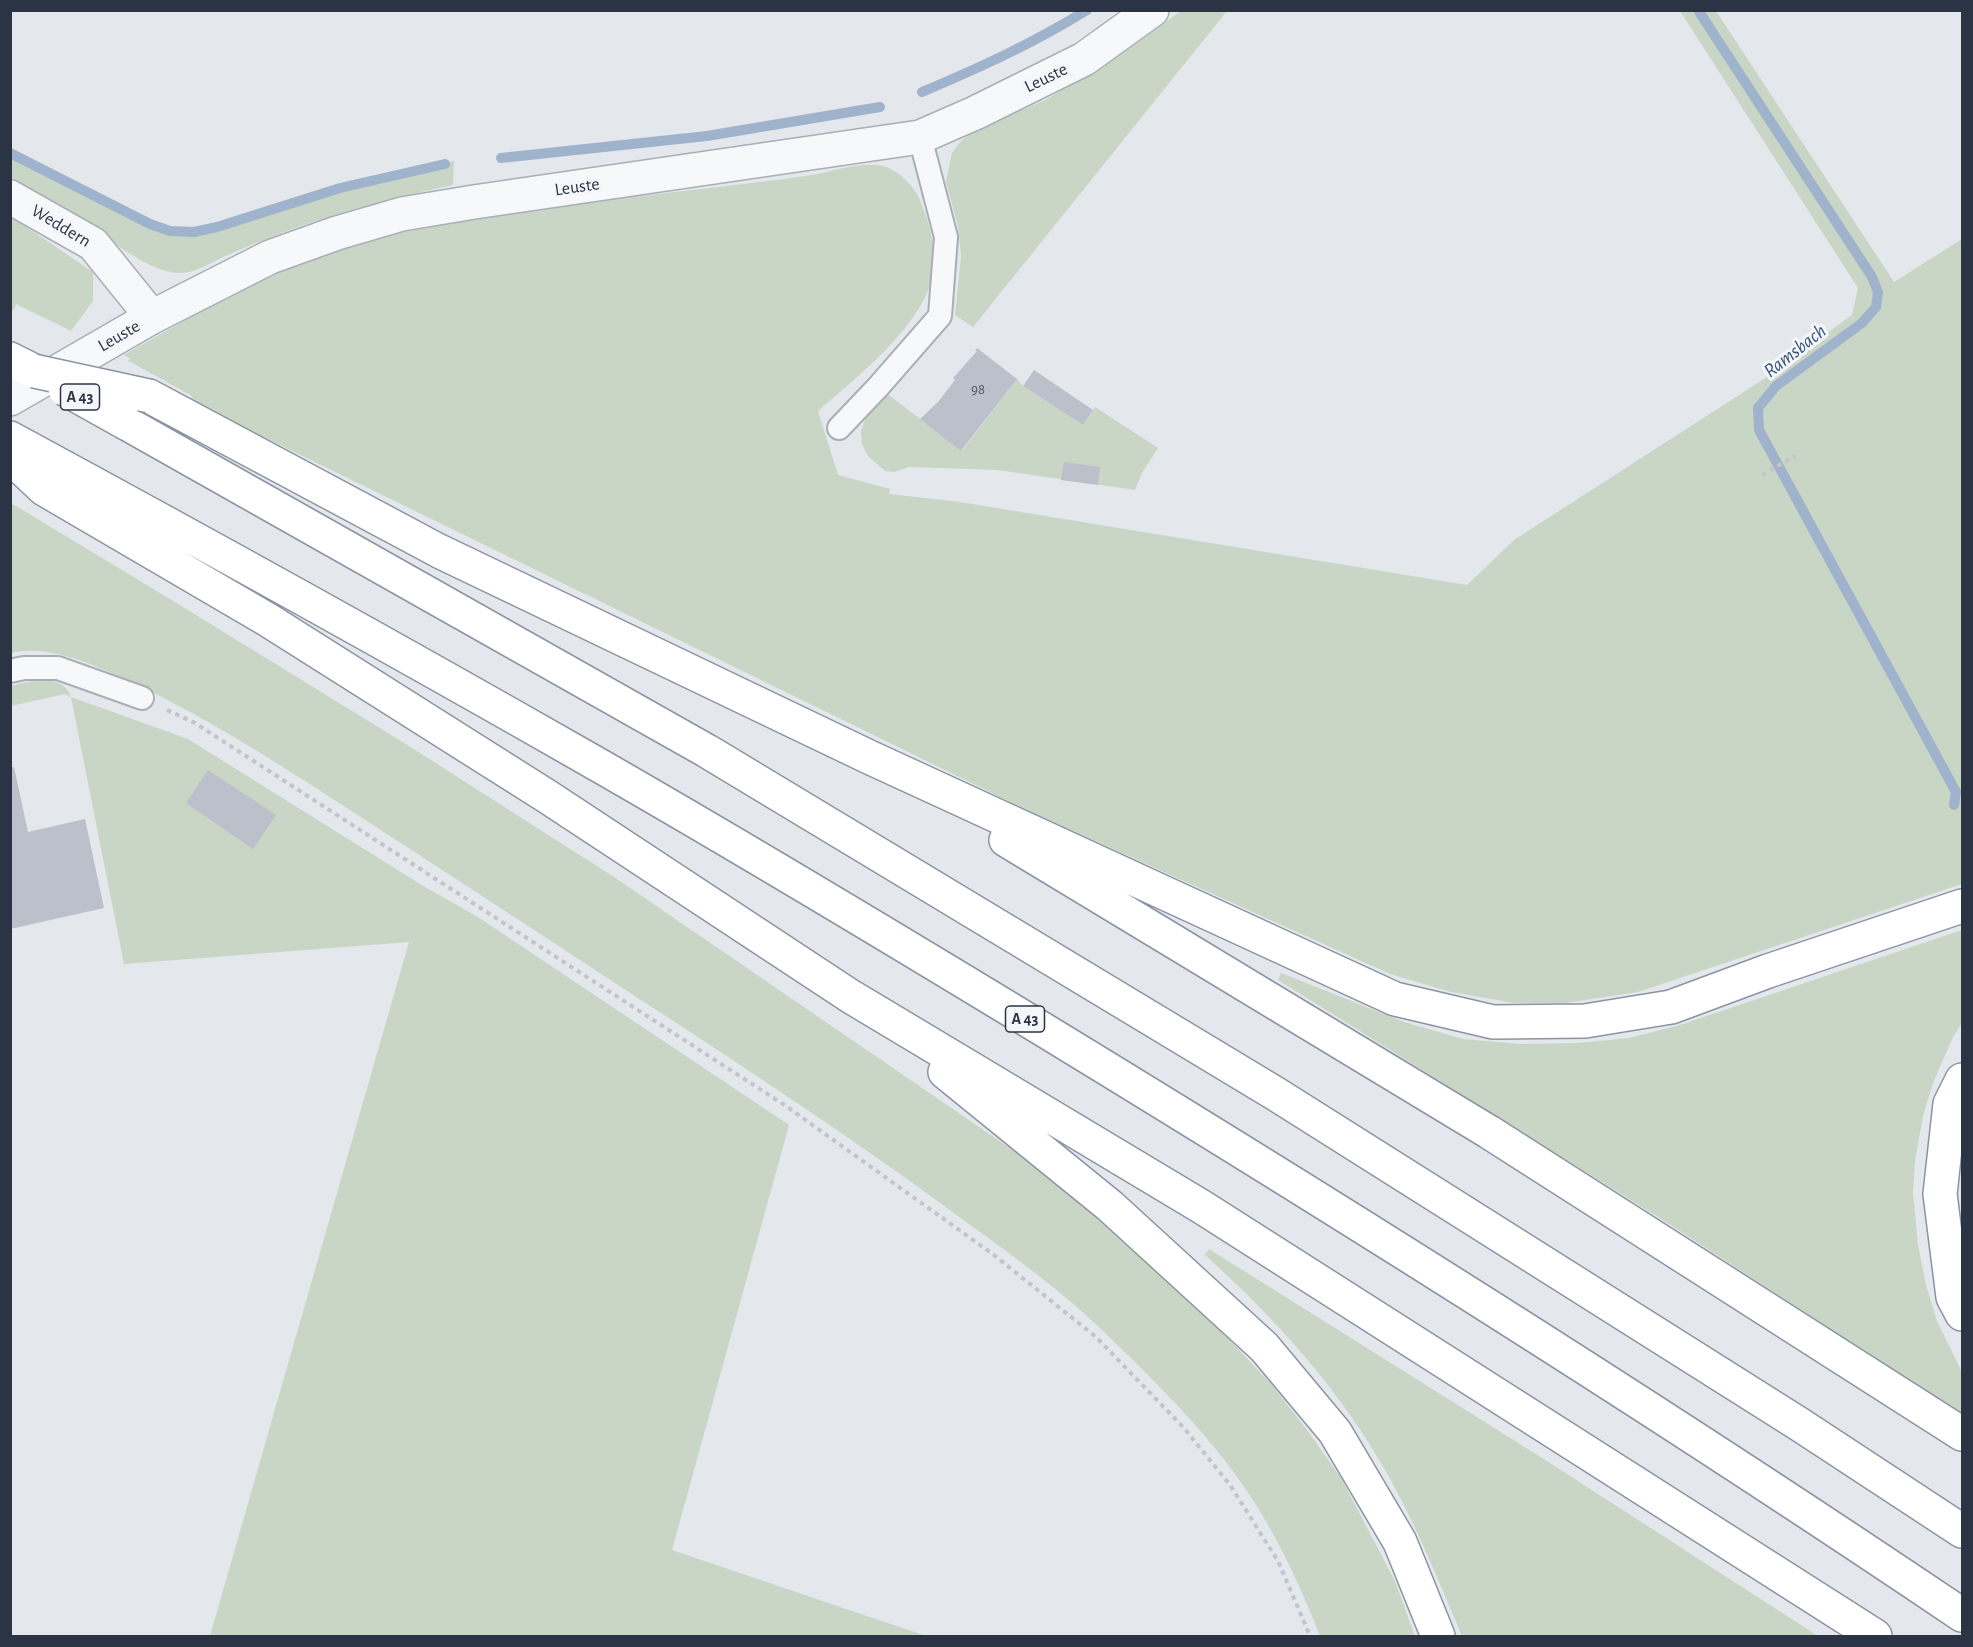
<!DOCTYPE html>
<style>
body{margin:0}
#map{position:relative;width:1973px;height:1647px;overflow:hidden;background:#e4e7ec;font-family:"Alegreya Sans",sans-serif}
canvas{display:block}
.frame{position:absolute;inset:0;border:12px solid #2b3445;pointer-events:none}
</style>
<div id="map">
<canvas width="1973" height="1647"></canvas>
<div class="frame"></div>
</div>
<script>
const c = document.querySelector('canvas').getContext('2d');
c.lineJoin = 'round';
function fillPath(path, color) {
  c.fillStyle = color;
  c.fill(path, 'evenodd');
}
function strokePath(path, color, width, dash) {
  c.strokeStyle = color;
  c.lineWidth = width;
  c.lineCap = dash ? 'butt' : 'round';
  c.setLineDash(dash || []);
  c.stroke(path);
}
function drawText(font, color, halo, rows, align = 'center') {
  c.font = font + ' "Alegreya Sans",sans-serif';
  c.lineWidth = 6;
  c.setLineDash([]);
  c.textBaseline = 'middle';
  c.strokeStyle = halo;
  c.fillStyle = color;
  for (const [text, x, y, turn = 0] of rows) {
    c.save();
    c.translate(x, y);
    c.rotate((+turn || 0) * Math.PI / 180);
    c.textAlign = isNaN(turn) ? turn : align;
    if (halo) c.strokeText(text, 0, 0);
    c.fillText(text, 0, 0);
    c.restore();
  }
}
const green = new Path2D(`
 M1181 11H1227L973 327 955 315 961 256 958 226 946 182 952 153 961 141 972 132 1045 100 1105 65Z
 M1680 11H1716L1894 282 1962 239V884L1638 992 1565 1003H1514L1451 992 1390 974 1031 812 190 401 192 396 127 360 131 359 124 355C203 310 279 265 368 241 493 208 624 199 751 183 773 180 795 178 817 174 836 170 858 163 877 165 897 167 915 186 921 203 930 224 937 250 933 273 925 324 855 379 818 411L838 475 890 489 889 494 960 502 1467 585 1514 540 1767 377 1852 315 1858 288Z
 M10 151 151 222 171 230H194L332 188 454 161 453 185C376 201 302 222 230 254 210 262 193 277 171 272 146 267 128 251 106 239 75 220 42 203 11 185Z
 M10 216 93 272V301L71 331 16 304 14 310 11 308Z
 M1017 379 1023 386 1083 425 1095 407 1158 448 1142 473 1135 490 998 470 909 467 894 472 885 471 868 456 862 444 861 431 869 408 885 392 962 451Z
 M11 503 170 599 409 746 614 877 1020 1155 1080 1199 1196 1304 1272 1385 1307 1430 1341 1478 1395 1581 1415 1636H1320C1303 1592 1283 1549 1258 1508 1220 1445 1156 1382 1103 1331 1059 1288 1007 1252 958 1216 839 1128 713 1047 589 966 511 915 434 864 356 814 279 764 201 713 116 675 84 661 46 645 11 653Z
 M41 679C54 680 66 683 71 697L188 739 425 887 478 917 789 1125 672 1550 926 1636H210L409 942 124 964 71 697 65 694 11 706 10 686Z
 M1962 930V1023L1953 1037 1933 1083 1923 1116 1915 1161 1913 1193 1918 1245 1926 1285 1937 1321 1962 1372V1415L1666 1222 1278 980 1281 973 1404 1022 1463 1039 1520 1044 1578 1043 1629 1038 1680 1025Z
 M1209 1249 1539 1456 1818 1636H1462C1439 1582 1417 1527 1388 1475 1341 1391 1276 1319 1205 1255Z`);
const stream = new Path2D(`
 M1698 10 1872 277 1878 292 1876 307 1862 323 1776 386 1758 408 1759 430 1956 792 1954 805
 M922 92C981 67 1032 44 1087 10
 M10 153 150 224 170 231 194 232 217 227 340 188 445 164
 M501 158 707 136 880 107`);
const building = new Path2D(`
 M977 348 1017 379 961 451 920 419 938 402 955 380 953 378 977 351 975 350Z
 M1034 370 1093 410 1083 425 1023 386Z
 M1064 462 1100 467 1098 485 1061 480Z
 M14 767 28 832 85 819 104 908 10 929V768Z
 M208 770 276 815 253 849 186 803Z`);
const path = new Path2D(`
 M1762 475 1795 456
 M167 710 195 723 786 1106 994 1255 1096 1337 1184 1428 1230 1485 1278 1561 1310 1636`);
const service = new Path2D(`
 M839 428 878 387 940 316 946 237 920 137
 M10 671 24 668H58L142 698`);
const minor = new Path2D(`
 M10 197 93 244 152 317`);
const tertiary = new Path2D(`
 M10 399 152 317 270 257 337 233 402 214 474 202 920 137 975 113 1084 59 1152 10`);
const motorway = new Path2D(`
 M10 359 34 371
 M149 396 439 551 869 757 1395 999 1493 1022 1585 1021 1671 1007 1768 971 1962 906
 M126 423 707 751 1276 1094 1799 1424 1962 1531
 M10 438C202 542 392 647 581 755 737 844 891 937 1044 1030 1354 1219 1661 1412 1962 1615
 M10 457 44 489 268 620 548 797 850 996 1202 1207 1875 1636
 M1006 840 1489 1132 1962 1434
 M945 1072 1110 1206 1264 1347 1335 1432 1400 1542 1438 1636
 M1962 1080 1950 1104 1940 1194 1953 1297 1962 1314`);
const motorwayBridge = new Path2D(`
 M34 371 149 396
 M65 389 126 423`);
const numberNames = [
 ["98",978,389]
];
const shields = [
 [80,397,39],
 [1025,1019,39]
];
const shieldNames = [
 ["A 43",80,397],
 ["A 43",1025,1019]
];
const streetNames = [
 ["Leuste",1046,78,-26],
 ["Leuste",577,187,-8],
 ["Weddern",61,226,31],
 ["Leuste",119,336,-30]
];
const waterNames = [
 ["Ramsbach",1795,351,-38]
];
fillPath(green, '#c9d6c5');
strokePath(stream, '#9fb4cc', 10);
fillPath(building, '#bbc0ca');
strokePath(service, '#a9aeb7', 26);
strokePath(minor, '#a9aeb7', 36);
strokePath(tertiary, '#a9aeb7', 36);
strokePath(motorway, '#8b94a3', 36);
strokePath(path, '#c2c5cb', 4, [4.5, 4.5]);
strokePath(service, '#f7f8fa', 22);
strokePath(minor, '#f7f8fa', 33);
strokePath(tertiary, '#f7f8fa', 33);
strokePath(motorway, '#fff', 33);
strokePath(motorwayBridge, '#8b94a3', 36, []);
strokePath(motorwayBridge, '#fff', 33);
drawText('15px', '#4f5766', null, numberNames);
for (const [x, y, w] of shields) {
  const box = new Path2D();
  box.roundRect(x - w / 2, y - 13, w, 26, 4.5);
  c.fillStyle = '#f4f6f9';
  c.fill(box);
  strokePath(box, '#2b3445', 1.5);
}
drawText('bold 16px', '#2b3445', null, shieldNames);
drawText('18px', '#2b3445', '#f4f6f9', streetNames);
drawText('italic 20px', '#34527a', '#f4f6f9', waterNames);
</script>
